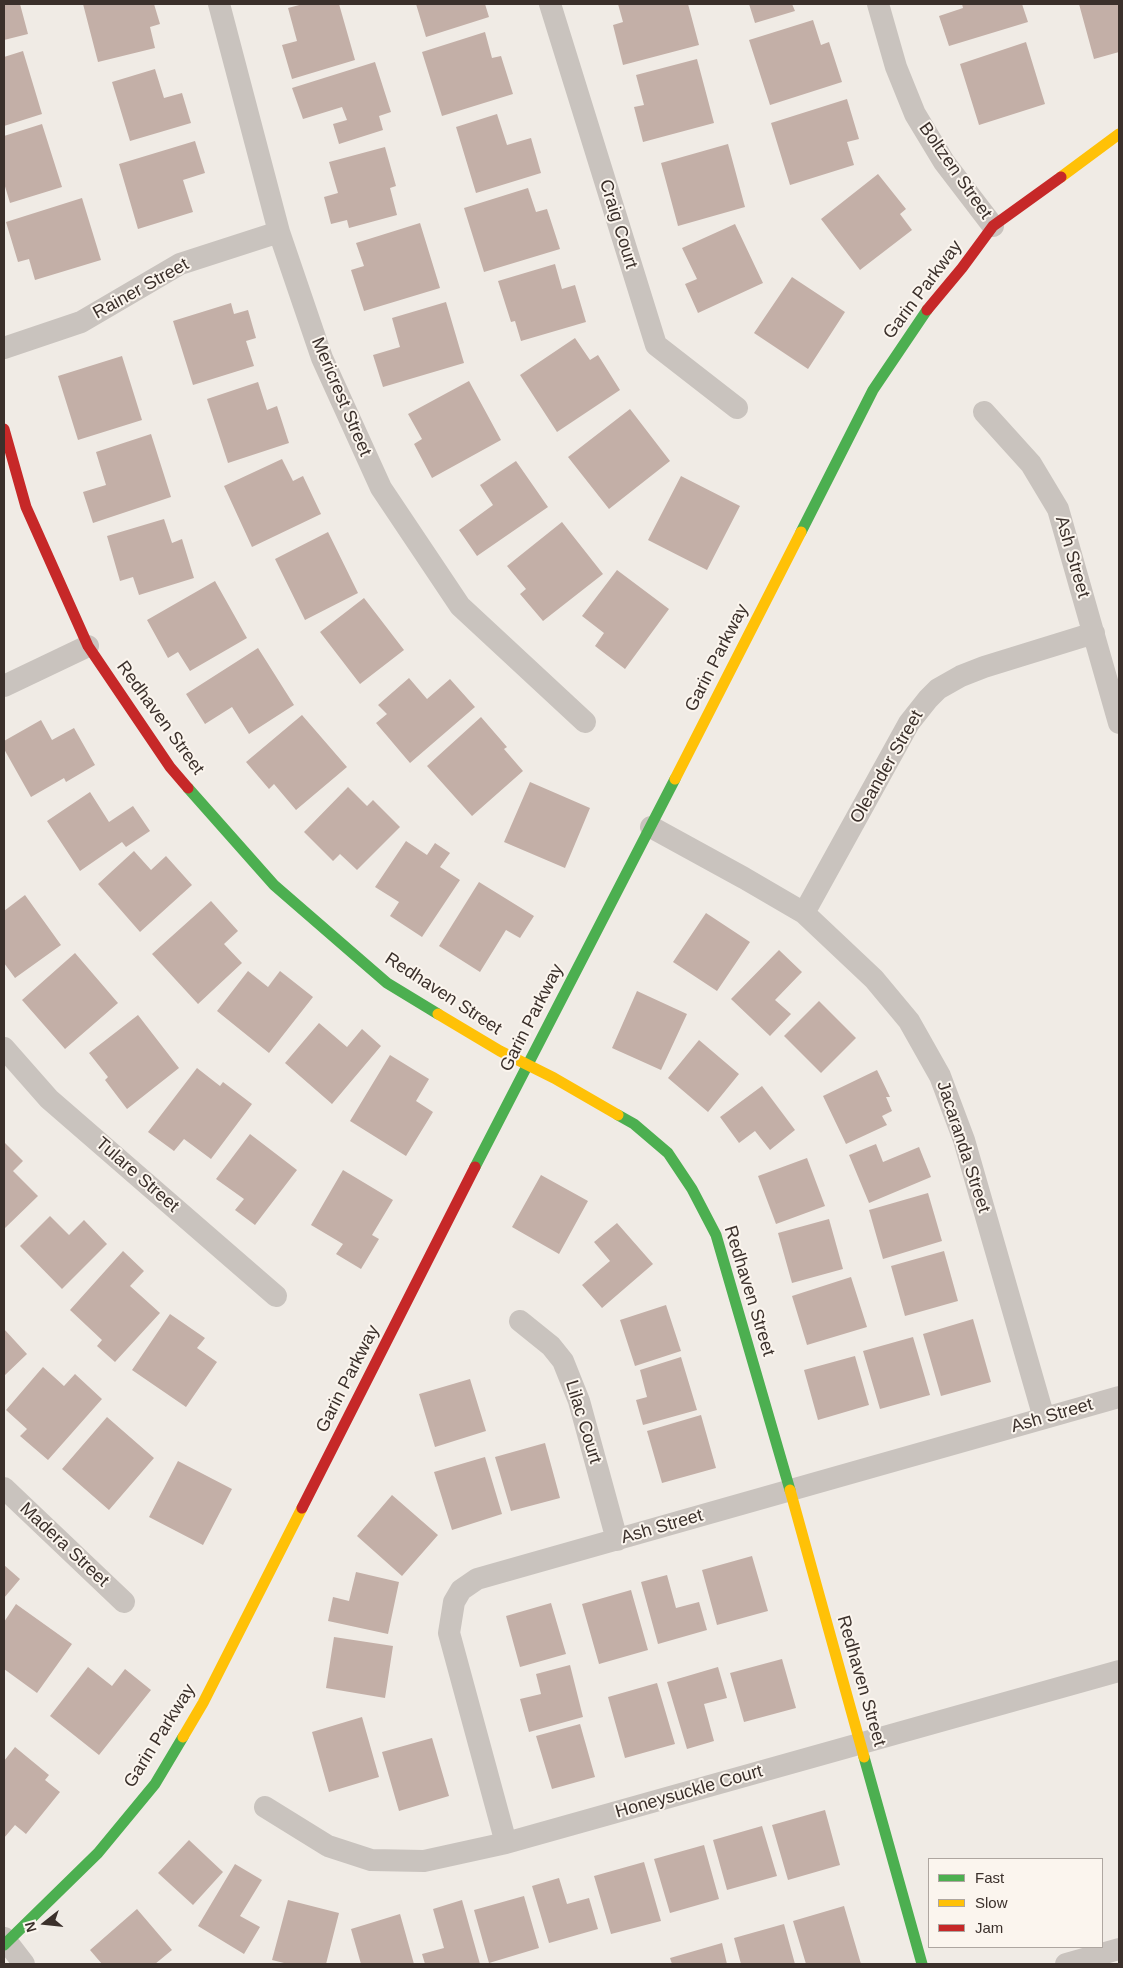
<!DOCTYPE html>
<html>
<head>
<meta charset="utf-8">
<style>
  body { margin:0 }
  #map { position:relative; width:1123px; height:1968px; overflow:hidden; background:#f0ebe5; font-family:Arial,sans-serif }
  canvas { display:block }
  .frame { position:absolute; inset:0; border:5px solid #3b302b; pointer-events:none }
  .legend { position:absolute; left:928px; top:1858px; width:175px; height:90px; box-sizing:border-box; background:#fbf5ee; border:1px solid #aea6a0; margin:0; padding:6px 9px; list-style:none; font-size:15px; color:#3b302b }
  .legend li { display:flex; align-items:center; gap:10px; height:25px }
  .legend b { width:25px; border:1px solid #aea6a0 }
  .north { position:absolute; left:20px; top:1898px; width:50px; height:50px; -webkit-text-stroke:4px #fbf5ee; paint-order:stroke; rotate:254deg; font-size:14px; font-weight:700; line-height:20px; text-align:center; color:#3b302b }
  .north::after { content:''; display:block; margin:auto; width:18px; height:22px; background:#3b302b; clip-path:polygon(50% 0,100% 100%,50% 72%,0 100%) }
</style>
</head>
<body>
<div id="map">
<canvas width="1123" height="1968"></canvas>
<div class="frame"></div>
<ul class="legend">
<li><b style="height:6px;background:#4caf50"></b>Fast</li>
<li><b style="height:6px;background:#ffc107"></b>Slow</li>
<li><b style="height:6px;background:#c62828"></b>Jam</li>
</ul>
<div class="north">N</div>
</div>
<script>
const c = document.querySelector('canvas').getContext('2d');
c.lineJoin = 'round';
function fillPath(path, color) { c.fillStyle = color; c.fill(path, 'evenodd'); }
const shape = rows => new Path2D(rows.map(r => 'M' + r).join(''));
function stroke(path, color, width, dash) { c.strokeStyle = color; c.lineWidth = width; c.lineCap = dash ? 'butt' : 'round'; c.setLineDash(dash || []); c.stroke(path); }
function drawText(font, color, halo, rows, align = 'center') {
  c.font = font + ' Arial,sans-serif'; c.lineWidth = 4; c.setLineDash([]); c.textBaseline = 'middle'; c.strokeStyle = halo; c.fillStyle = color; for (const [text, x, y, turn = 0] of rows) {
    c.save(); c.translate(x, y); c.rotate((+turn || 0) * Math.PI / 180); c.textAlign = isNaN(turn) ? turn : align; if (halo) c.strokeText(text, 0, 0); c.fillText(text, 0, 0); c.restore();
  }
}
fillPath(shape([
  [4,4,20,4,28,34,4,40],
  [83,4,154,4,160,24,150,27,155,48,98,62],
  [303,4,339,4,355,60,292,79,282,45,297,41,288,8],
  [416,4,485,4,489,17,426,37],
  [618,4,688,4,699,45,623,65,613,25,623,22],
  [749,4,792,4,795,11,755,23],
  [962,4,1022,4,1028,22,949,46,939,16,963,8],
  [1079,4,1119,4,1119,52,1094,59],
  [813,20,821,45,829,42,842,82,770,105,749,40],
  [485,32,492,58,501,56,513,94,442,116,422,52],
  [1026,42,1045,104,979,125,960,64],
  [23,51,42,114,4,126,4,57],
  [697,59,714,123,643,142,634,107,644,105,636,75],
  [375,62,391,112,379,116,383,130,339,144,333,124,347,120,342,107,303,119,292,88],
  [155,69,164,98,182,93,191,123,130,141,112,82],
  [847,99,859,139,847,142,854,165,790,185,771,123],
  [497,114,507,145,531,138,541,173,476,193,456,127],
  [42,124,62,187,10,203,4,183,4,136],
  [195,141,205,173,183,180,193,212,138,229,119,164],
  [728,144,745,207,678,226,661,163],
  [385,147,396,186,390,188,397,215,349,228,347,220,331,224,324,197,338,193,329,162],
  [878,174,906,209,900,214,912,230,860,270,821,219],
  [528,188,536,212,547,209,560,249,484,272,464,208],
  [82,198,101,260,35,280,29,259,18,262,6,222],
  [420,223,440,288,364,311,351,270,364,266,356,243],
  [735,224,763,283,698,313,685,284,697,279,682,248],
  [555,264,562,289,575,285,586,322,521,341,515,321,511,322,498,281],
  [792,277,845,312,808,369,754,333],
  [446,302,464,363,383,387,373,355,400,347,392,318],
  [231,303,234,314,248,310,256,338,246,341,254,366,193,385,173,321],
  [575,338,590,360,598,355,620,390,557,432,520,375],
  [122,356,142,420,78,440,58,376],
  [469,381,501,440,432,478,414,444,422,439,408,414],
  [258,382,267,410,277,406,289,443,228,463,207,399],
  [630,409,670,461,609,509,568,457],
  [151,434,171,497,93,523,83,492,106,485,96,452],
  [282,459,293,481,303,476,321,514,252,547,224,486],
  [516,461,548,507,477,556,459,530,493,505,480,485],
  [681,476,740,506,707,570,648,540],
  [164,519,172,543,182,539,194,578,139,595,133,577,120,581,107,536],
  [562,522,603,574,543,621,520,594,526,589,507,566],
  [328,532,358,593,305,620,275,559],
  [617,570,669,609,625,669,595,646,604,633,582,616],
  [215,581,247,638,190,671,178,652,168,658,147,620],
  [364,598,404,650,360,684,320,632],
  [258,648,294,705,249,734,232,707,205,724,186,694],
  [409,678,427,699,450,679,475,707,410,763,376,723,387,714,378,705],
  [302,715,347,767,296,810,274,784,269,789,246,762],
  [481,717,507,747,504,749,523,771,472,816,427,766],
  [41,720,52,740,74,728,95,765,66,782,64,778,31,797,4,749,4,741],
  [530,782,590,808,565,868,504,842],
  [348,787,367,806,373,800,400,827,357,870,340,854,333,861,304,832],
  [90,792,109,822,133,806,150,831,126,847,122,842,80,871,47,821],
  [406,841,427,855,435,843,450,853,440,867,460,880,422,937,390,916,399,902,375,887],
  [134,851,151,870,166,856,192,885,140,932,98,884],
  [479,882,534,916,520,938,506,930,480,972,439,946],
  [25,895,61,945,15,978,4,963,4,911],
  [211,901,238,931,224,944,242,963,198,1004,152,954],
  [706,913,750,942,717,991,673,962],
  [779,950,802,972,775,1000,791,1014,770,1036,731,999],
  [75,953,118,1003,65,1049,22,1000],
  [248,971,268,987,280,971,313,997,269,1053,217,1011],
  [637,991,687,1014,661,1070,612,1048],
  [819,1001,856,1038,821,1073,784,1036],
  [138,1015,179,1068,127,1109,105,1080,108,1077,89,1053],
  [319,1023,347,1047,362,1029,381,1046,332,1104,285,1063],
  [699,1040,739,1074,708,1112,668,1078],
  [390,1055,429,1079,416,1101,433,1112,406,1156,350,1121],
  [197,1068,220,1086,223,1082,252,1104,211,1159,184,1139,174,1151,148,1132],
  [877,1070,890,1097,886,1097,892,1111,882,1116,887,1125,846,1144,823,1096],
  [762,1086,795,1130,770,1150,755,1131,739,1143,720,1117],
  [250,1134,297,1170,255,1225,235,1210,244,1199,216,1179],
  [4,1142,23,1161,13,1171,38,1196,4,1229],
  [876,1144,883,1162,919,1147,931,1177,869,1203,849,1155],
  [807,1158,825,1206,776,1224,758,1176],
  [343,1170,393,1200,372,1235,379,1239,361,1269,336,1254,343,1244,311,1225],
  [541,1175,588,1201,559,1254,512,1227],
  [928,1193,942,1241,883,1259,869,1210],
  [50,1216,69,1235,84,1220,107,1244,62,1289,20,1246],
  [829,1219,843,1269,792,1283,778,1233],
  [617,1223,653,1264,602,1308,582,1285,610,1261,594,1242],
  [123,1251,144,1271,130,1286,160,1313,115,1362,97,1346,102,1340,70,1310],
  [944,1251,958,1301,905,1316,891,1266],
  [851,1277,867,1327,807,1345,792,1296],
  [666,1305,681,1351,635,1366,620,1320],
  [170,1314,205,1338,197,1348,217,1362,186,1407,132,1370],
  [973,1319,991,1382,941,1396,923,1334],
  [4,1329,27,1354,4,1376],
  [913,1337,930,1395,880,1409,863,1351],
  [855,1356,869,1405,818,1420,804,1370],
  [681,1357,697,1410,643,1425,636,1400,647,1397,640,1370],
  [43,1367,64,1386,75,1374,102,1399,48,1460,20,1436,27,1429,6,1410],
  [470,1379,486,1431,435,1447,419,1394],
  [701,1415,716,1468,662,1483,647,1431],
  [107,1417,154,1458,109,1510,62,1469],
  [545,1443,560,1498,511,1511,495,1457],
  [485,1457,502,1514,452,1530,434,1472],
  [178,1461,232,1489,203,1545,149,1517],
  [392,1495,438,1535,402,1576,357,1536],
  [752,1556,768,1611,717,1625,702,1570],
  [4,1565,20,1579,4,1598],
  [356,1572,399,1582,388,1634,328,1621,333,1597,349,1601],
  [667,1575,676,1608,699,1602,707,1630,658,1644,641,1582],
  [631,1590,648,1650,599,1664,582,1604],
  [551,1603,566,1654,520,1667,506,1616],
  [16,1604,72,1644,37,1693,4,1669,4,1622],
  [334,1637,393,1646,385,1698,326,1688],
  [782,1659,796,1708,744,1722,730,1673],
  [570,1665,583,1717,529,1732,520,1699,541,1694,536,1674],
  [88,1667,112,1686,125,1669,151,1690,99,1755,50,1716],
  [718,1667,727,1698,704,1704,714,1741,687,1749,667,1682],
  [657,1683,675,1744,625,1758,608,1697],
  [362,1717,379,1777,329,1792,312,1732],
  [580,1724,595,1777,552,1789,536,1736],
  [432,1738,449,1796,399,1811,382,1752],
  [15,1747,49,1775,45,1780,60,1792,26,1834,15,1825,4,1838,4,1761],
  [825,1810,840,1865,788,1880,772,1825],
  [762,1826,777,1876,727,1890,713,1840],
  [189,1840,223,1872,193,1905,158,1873],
  [704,1845,719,1899,670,1913,654,1859],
  [644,1862,661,1921,611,1934,594,1876],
  [235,1864,262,1880,240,1916,260,1927,244,1954,198,1926],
  [559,1878,567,1904,589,1898,598,1929,549,1943,532,1886],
  [524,1896,539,1948,489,1963,474,1910],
  [288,1900,339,1913,326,1964,288,1964,272,1960],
  [462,1900,480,1964,425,1964,422,1954,444,1948,433,1909],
  [844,1906,861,1964,806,1964,793,1921],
  [137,1909,172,1950,155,1964,102,1964,90,1950],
  [400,1914,414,1964,361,1964,351,1929],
  [784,1924,795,1964,741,1964,734,1938],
  [722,1943,727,1964,672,1964,670,1958]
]), '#c3afa7');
stroke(shape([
  [219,4,279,232,322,358,381,488,460,606,585,722],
  [550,4,656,345,737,408],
  [878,4,896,67,915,114,944,162,993,226],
  [4,348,81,322,180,264,279,232],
  [984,412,1031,464,1058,509,1119,723],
  [4,686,88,646],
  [651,827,744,878,804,913,874,979,909,1021,940,1076,964,1140,1044,1418],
  [804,913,909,723,928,699,938,689,961,676,984,667,1094,633],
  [4,1048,49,1099,276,1296],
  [520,1321,551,1346,563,1361,579,1401,617,1540],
  [4,1488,124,1602],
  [265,1807,328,1846,371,1860,424,1861,506,1843,1119,1671],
  [506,1843,449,1633,454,1602,461,1590,477,1579,1119,1397],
  [4,1938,24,1964],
  [1066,1964,1119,1949]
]), '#c9c3be', 22);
stroke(shape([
  [801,532,873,390,927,310],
  [188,788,274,885,387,983,438,1014],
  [618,1115,634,1124,668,1153,692,1189,716,1235,790,1490],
  [475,1167,675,779],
  [864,1757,922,1964],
  [4,1945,98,1853,155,1784,183,1737]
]), '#4caf50', 11);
stroke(shape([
  [1061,177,1119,134],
  [675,779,801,532],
  [438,1014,500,1051,554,1078,618,1115],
  [790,1490,864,1757],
  [183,1737,203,1703,302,1508]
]), '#ffc107', 11);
stroke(shape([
  [927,310,962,268,993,226,1061,177],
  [4,429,26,507,88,646,170,767,188,788],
  [302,1508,475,1167]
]), '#c62828', 11);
drawText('18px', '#3b302b', '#fbf5ee', [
  ["Boltzen Street",955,171,55],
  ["Craig Court",618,224,73],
  ["Rainer Street",141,289,-29],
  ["Garin Parkway",923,290,-53],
  ["Mericrest Street",341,397,67],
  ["Ash Street",1072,557,74],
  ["Garin Parkway",717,658,-63],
  ["Redhaven Street",160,718,54],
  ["Oleander Street",887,767,-60],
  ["Redhaven Street",443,994,33],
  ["Garin Parkway",532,1018,-63],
  ["Jacaranda Street",963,1147,72],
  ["Tulare Street",137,1175,41],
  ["Redhaven Street",749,1291,73],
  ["Garin Parkway",348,1379,-63],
  ["Ash Street",1052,1416,-16],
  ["Lilac Court",583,1422,73],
  ["Ash Street",662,1527,-16],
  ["Madera Street",64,1545,43],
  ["Redhaven Street",861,1681,74],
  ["Garin Parkway",160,1736,-58],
  ["Honeysuckle Court",689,1792,-16]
]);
</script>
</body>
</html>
